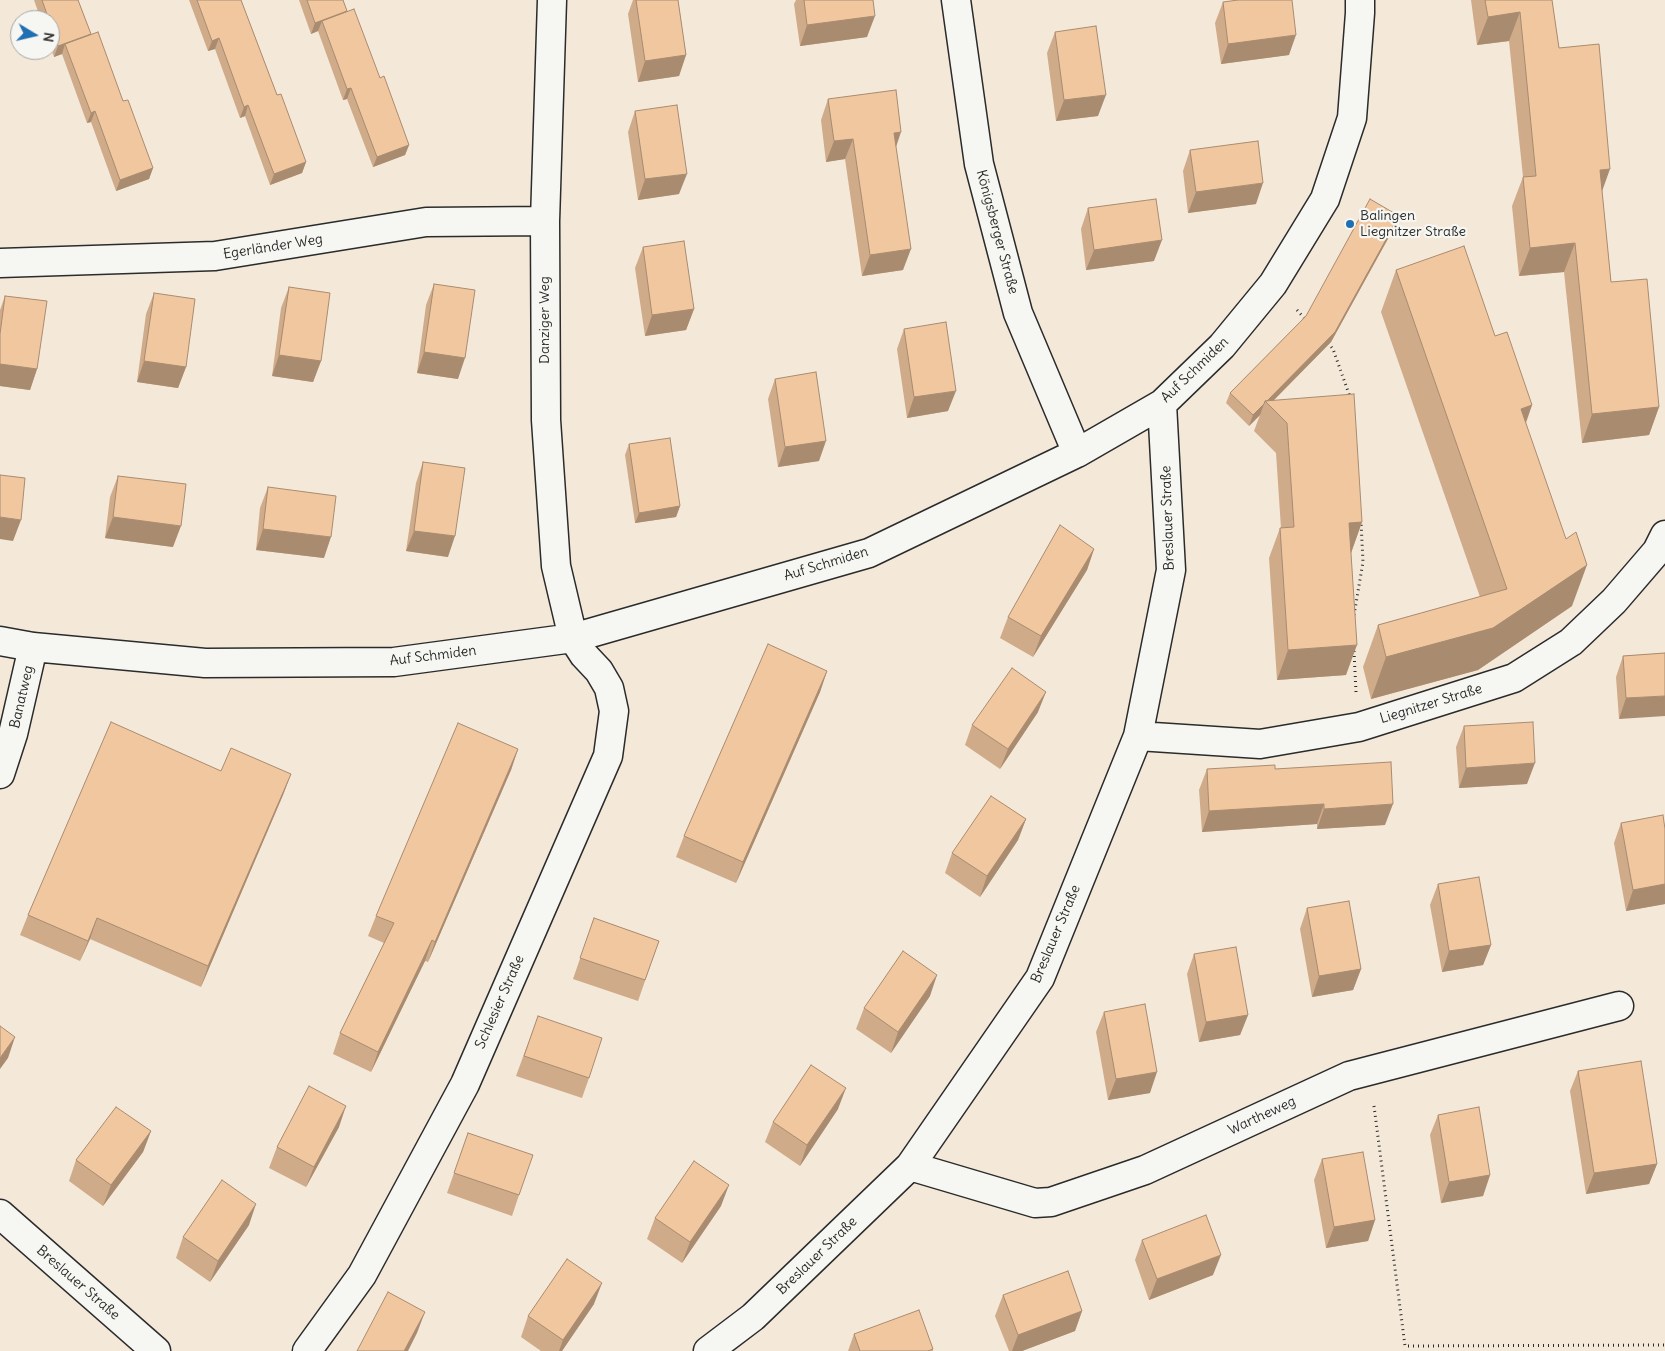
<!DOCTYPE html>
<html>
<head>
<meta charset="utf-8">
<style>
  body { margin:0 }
  #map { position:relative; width:1665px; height:1351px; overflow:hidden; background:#f4e8d9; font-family:Delius,sans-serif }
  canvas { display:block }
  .north { position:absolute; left:10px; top:10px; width:50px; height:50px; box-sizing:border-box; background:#f6f6f2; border:1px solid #a5a5a2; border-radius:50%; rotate:99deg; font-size:14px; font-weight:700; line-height:20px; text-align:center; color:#2b2b2b }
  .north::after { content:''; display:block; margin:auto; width:18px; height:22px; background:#1f6fb2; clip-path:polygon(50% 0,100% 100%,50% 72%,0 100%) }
</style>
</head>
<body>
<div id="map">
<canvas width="1665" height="1351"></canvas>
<div class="north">N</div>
</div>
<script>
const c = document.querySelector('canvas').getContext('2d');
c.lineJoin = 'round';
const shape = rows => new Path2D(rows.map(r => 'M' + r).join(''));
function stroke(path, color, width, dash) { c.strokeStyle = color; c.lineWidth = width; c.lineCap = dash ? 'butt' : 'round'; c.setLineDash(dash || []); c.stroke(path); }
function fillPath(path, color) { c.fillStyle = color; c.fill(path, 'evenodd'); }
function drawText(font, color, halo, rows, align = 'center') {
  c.font = font + ' Delius,sans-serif'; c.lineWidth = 4.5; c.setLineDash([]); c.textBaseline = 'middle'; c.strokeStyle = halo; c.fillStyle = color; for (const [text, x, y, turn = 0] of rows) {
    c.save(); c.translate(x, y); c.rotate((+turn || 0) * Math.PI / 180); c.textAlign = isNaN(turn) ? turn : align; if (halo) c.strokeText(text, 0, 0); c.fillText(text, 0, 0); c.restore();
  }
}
const street = shape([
  [956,0,979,164,1018,313,1077,453],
  [0,263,215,256,426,222,545,221],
  [0,641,33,647,205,663,394,662,573,638,869,553,1077,453,1162,404,1222,346,1273,284,1325,199,1352,118,1360,13,1360,0],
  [1138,736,1260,744,1359,727,1514,678,1571,642,1614,601,1657,551,1665,535],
  [0,774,13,734,33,647],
  [910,1166,1035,1203,1051,1202,1145,1170,1349,1076,1619,1006],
  [0,1214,156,1351],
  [307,1351,362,1275,465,1084,608,756,614,711,609,688,599,671,584,655,573,638,556,566,546,420,545,221,552,0],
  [708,1351,753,1317,910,1166,1040,978,1138,736,1171,570,1162,404]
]);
stroke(street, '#2b2b2b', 31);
stroke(shape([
  [1297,310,1306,320],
  [1328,343,1333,349,1350,397],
  [1354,615,1363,562,1361,522],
  [1354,651,1356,692],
  [1374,1106,1405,1346,1665,1345]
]), '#2b2b2b', 3, [1, 4]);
stroke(street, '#f6f6f2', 28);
fillPath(shape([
  [34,0,78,0,91,35,123,101,153,168,149,179,116,191,91,122,87,123,62,54,54,57,50,45,50,20,41,20],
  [189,0,241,0,277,95,306,162,302,173,270,185,245,116,240,118,215,49,208,51],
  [299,0,343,0,347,11,380,78,409,145,405,155,373,167,347,99,343,100,318,31,311,34],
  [633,0,678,0,686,55,679,76,638,82,628,14],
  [796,0,873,0,867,37,800,46,794,4],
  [1471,0,1552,0,1559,48,1602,193,1611,282,1659,407,1649,435,1582,443,1564,272,1519,276,1512,206,1523,177,1509,41,1477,45],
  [1223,2,1289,55,1221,64,1215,23],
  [1055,32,1098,116,1056,121,1047,53],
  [828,99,896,147,903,270,862,276,845,159,826,162,821,120],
  [635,111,679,194,638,200,628,132],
  [1190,150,1256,204,1188,213,1183,171],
  [1088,208,1154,261,1086,270,1081,229],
  [1399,216,1395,226,1331,342,1274,400,1362,522,1351,553,1346,675,1277,680,1269,558,1280,528,1281,528,1276,453,1254,431,1260,415,1249,426,1226,403,1230,393,1306,316],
  [643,247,694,309,686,330,645,336,635,268],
  [1396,270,1495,336,1532,405,1526,423,1572,606,1478,670,1371,699,1363,667,1378,625,1480,597,1381,312],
  [434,284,458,379,417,373,426,305],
  [289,287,321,361,313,382,272,376,281,308],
  [154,293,186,367,178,388,137,382,146,314],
  [5,296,37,369,30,390,0,386,0,310],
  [904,329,948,411,907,418,897,349],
  [775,379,819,461,778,467,768,399],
  [629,444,680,506,676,517,635,523,625,455],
  [423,462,448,557,406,551,416,483],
  [118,476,173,547,105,538,110,497],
  [268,487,324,558,256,550,260,508],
  [1094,549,1087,570,1033,657,1000,638,1008,617],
  [1665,653,1619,719,1616,677,1623,656],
  [827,671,820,692,736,883,676,857,684,836],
  [1038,712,1000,769,965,745,972,725],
  [1464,726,1527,784,1459,788,1456,747],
  [518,749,511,770,428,962,425,961,371,1072,333,1054,340,1033,384,943,368,936,376,916],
  [1207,769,1275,769,1385,825,1317,829,1317,824,1202,832,1199,790],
  [221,771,291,774,283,795,201,987,90,939,80,961,20,935,28,915],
  [1026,819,1018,840,980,897,945,873,952,853],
  [1621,823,1665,829,1665,904,1626,911,1614,843],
  [1438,884,1491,945,1483,965,1442,972,1430,905],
  [1307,908,1361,969,1353,990,1312,997,1300,929],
  [594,918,659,941,638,1001,573,979],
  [1194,954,1248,1015,1240,1035,1199,1042,1187,974],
  [930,996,891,1053,856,1029,864,1008],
  [1104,1012,1150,1093,1108,1100,1096,1032],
  [538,1016,589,1078,582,1098,516,1076],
  [1578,1071,1657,1164,1649,1184,1586,1194,1570,1091],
  [838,1109,800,1166,765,1142,773,1122],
  [1438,1115,1490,1175,1483,1196,1441,1203,1430,1135],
  [339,1127,306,1187,269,1168,277,1147],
  [151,1131,143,1152,103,1206,69,1181,76,1160],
  [468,1133,519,1195,512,1216,447,1193],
  [1322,1159,1375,1220,1368,1241,1326,1248,1314,1180],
  [721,1206,682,1263,647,1239,655,1218],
  [249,1225,210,1282,176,1258,183,1237],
  [1142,1240,1213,1275,1149,1300,1135,1260],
  [1003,1295,1082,1311,1075,1331,1022,1351,1009,1351,995,1316],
  [594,1304,562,1351,541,1351,521,1337,528,1316],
  [854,1334,933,1349,933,1351,848,1351]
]), '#cfab8a');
fillPath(shape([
  [347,11,322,21,318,31,311,34,315,23],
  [1520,12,1509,41,1477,45,1488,17],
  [875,16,867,37,800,46,807,25],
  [91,34,65,44,62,54,54,57,58,46],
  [1296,35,1289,55,1221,64,1228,44],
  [219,38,215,49,208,51,212,41],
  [686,55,679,76,638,82,645,61],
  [351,88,347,99,343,100,347,89],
  [1106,95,1098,116,1056,121,1064,100],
  [248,105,245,116,240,118,244,107],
  [95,111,91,122,87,123,91,113],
  [901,132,894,153,894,133],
  [853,139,845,159,826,162,834,141],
  [409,145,405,155,373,167,377,157],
  [306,162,302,173,270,185,274,174],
  [153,168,149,179,116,191,120,180],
  [1610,169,1600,197,1600,170],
  [687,174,679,194,638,200,645,179],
  [1263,183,1256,204,1188,213,1196,192],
  [1399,216,1395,226,1331,342,1269,405,1266,402],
  [1162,240,1154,261,1086,270,1094,250],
  [1575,243,1564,272,1519,276,1530,248],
  [911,249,903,270,862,276,870,255],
  [694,309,686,330,645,336,652,315],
  [424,352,465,358,458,379,417,373],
  [279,355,321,361,313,382,272,376],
  [144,361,186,367,178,388,137,382],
  [0,364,37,369,30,390,0,386],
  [956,391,948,411,907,418,914,397],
  [1264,404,1260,415,1249,426,1253,415],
  [1532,405,1517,447,1521,409],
  [1659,407,1649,435,1582,443,1592,414],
  [826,441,819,461,778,467,785,447],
  [680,506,676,517,635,523,639,513],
  [0,517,21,520,13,541,0,539],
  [113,517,181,526,173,547,105,538],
  [1362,522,1351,553,1338,554,1349,523],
  [263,529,331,537,324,558,256,550],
  [414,531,455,536,448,557,406,551],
  [1094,549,1087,570,1033,657,1041,636],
  [1587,565,1572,606,1478,670,1371,699,1386,657],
  [1357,645,1346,675,1277,680,1288,650],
  [827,671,820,692,736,883,743,862],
  [1046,692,1038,712,1000,769,1008,749],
  [1665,696,1665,716,1619,719,1626,698],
  [518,749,511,770,428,962,435,942],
  [1535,763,1527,784,1459,788,1466,768],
  [291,774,283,795,201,987,208,966],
  [1324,804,1317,824,1202,832,1209,811],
  [1393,804,1385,825,1317,829,1324,809],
  [1026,819,1018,840,980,897,987,876],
  [1665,884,1665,904,1626,911,1633,890],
  [97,918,90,939,80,961,88,941],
  [432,940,425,961,371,1072,378,1052],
  [1491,945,1483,965,1442,972,1449,951],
  [1361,969,1353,990,1312,997,1319,976],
  [937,975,930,996,891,1053,898,1032],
  [1248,1015,1240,1035,1199,1042,1206,1022],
  [15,1037,8,1058,0,1069,0,1058],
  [1157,1072,1150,1093,1108,1100,1116,1079],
  [846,1088,838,1109,800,1166,807,1145],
  [346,1106,339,1127,306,1187,314,1167],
  [151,1131,143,1152,103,1206,111,1185],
  [1657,1164,1649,1184,1586,1194,1594,1173],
  [1490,1175,1483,1196,1441,1203,1449,1182],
  [729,1185,721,1206,682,1263,690,1242],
  [256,1204,249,1225,210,1282,218,1261],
  [1375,1220,1368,1241,1326,1248,1334,1227],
  [1221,1255,1213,1275,1149,1300,1157,1279],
  [602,1283,594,1304,562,1351,559,1351,563,1340],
  [1082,1311,1075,1331,1022,1351,1012,1351,1018,1335],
  [425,1312,417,1333,408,1351,404,1351]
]), '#a98b70');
const building = shape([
  [42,0,78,0,91,34,58,46,50,23,50,20,49,20,42,0],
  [197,0,241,0,277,95,281,94,306,162,274,174,248,105,244,107,219,38,212,41,197,0],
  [307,0,343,0,347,11,315,23,307,0],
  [636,0,678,0,686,55,645,61,636,0],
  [804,0,873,0,875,16,807,25,804,0],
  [1238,0,1292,0,1296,35,1228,44,1223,2,1238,0],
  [1485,0,1552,0,1559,48,1599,44,1610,169,1600,170,1611,282,1647,279,1659,407,1592,414,1575,243,1530,248,1523,177,1536,176,1520,12,1488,17,1485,0],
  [354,9,380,78,384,76,409,145,377,157,351,88,347,89,322,21,354,9],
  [1096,26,1106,95,1064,100,1055,32,1096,26],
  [98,32,123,101,128,100,153,168,120,180,95,111,91,113,65,44,98,32],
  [896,90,901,132,894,133,911,249,870,255,853,139,834,141,828,99,896,90],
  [677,105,687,174,645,179,635,111,677,105],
  [1258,141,1263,183,1196,192,1190,150,1258,141],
  [1156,199,1162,240,1094,250,1088,208,1156,199],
  [1370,199,1399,216,1335,332,1267,401,1265,401,1264,404,1253,415,1230,393,1306,316,1370,199],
  [684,241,694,309,652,315,643,247,684,241],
  [1464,246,1495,336,1507,332,1532,405,1521,409,1566,539,1576,532,1587,565,1493,628,1386,657,1378,625,1507,589,1396,270,1464,246],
  [434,284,475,290,465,358,424,352,434,284],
  [289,287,330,293,321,361,279,355,289,287],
  [154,293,195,299,186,367,144,361,154,293],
  [5,296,47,301,37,369,0,364,0,334,5,296],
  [946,322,956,391,914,397,904,329,946,322],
  [816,372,826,441,785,447,775,379,816,372],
  [1354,394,1362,522,1349,523,1357,645,1288,650,1280,528,1294,527,1287,423,1265,401,1354,394],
  [670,438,680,506,639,513,629,444,670,438],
  [423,462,465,468,455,536,414,531,423,462],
  [0,475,25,478,21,520,0,517,0,475],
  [118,476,186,484,181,526,113,517,118,476],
  [268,487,336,496,331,537,263,529,268,487],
  [1060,525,1094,549,1041,636,1008,617,1060,525],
  [768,644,827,671,743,862,684,836,768,644],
  [1665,653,1665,696,1626,698,1623,656,1665,653],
  [1012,668,1046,692,1008,749,972,725,1012,668],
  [111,722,221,771,231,748,291,774,208,966,97,918,88,941,28,915,111,722],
  [1533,722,1535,763,1466,768,1464,726,1533,722],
  [458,723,518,749,435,942,432,940,378,1052,340,1033,394,923,376,916,458,723],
  [1391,762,1393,804,1324,809,1324,804,1209,811,1207,769,1275,765,1275,769,1391,762],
  [991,796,1026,819,987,876,952,853,991,796],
  [1663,815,1665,829,1665,884,1633,890,1621,823,1663,815],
  [1479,877,1491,945,1449,951,1438,884,1479,877],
  [1349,901,1361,969,1319,976,1307,908,1349,901],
  [594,918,659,941,645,980,580,958,594,918],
  [1236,947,1248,1015,1206,1022,1194,954,1236,947],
  [903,951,937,975,898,1032,864,1008,903,951],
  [1145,1004,1157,1072,1116,1079,1104,1012,1145,1004],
  [538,1016,602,1038,589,1078,524,1056,538,1016],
  [0,1026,15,1037,0,1058,0,1026],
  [1641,1061,1657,1164,1594,1173,1578,1071,1641,1061],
  [811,1065,846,1088,807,1145,773,1122,811,1065],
  [309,1086,346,1106,314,1167,277,1147,309,1086],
  [116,1107,151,1131,111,1185,76,1160,116,1107],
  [1479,1107,1490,1175,1449,1182,1438,1115,1479,1107],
  [468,1133,533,1155,519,1195,454,1173,468,1133],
  [1363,1152,1375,1220,1334,1227,1322,1159,1363,1152],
  [694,1161,729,1185,690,1242,655,1218,694,1161],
  [222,1180,256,1204,218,1261,183,1237,222,1180],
  [1206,1215,1221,1255,1157,1279,1142,1240,1206,1215],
  [567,1259,602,1283,563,1340,528,1316,567,1259],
  [1068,1271,1082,1311,1018,1335,1003,1295,1068,1271],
  [388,1292,425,1312,404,1351,357,1351,388,1292],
  [919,1310,933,1349,928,1351,860,1351,854,1334,919,1310]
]);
fillPath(building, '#f1c7a0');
stroke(building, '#a98b70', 1);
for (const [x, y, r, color] of [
  [1350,224,5,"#1f6fb2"]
]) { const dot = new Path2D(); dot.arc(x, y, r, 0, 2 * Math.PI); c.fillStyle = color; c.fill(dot); stroke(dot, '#f6f6f2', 2); }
drawText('14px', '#2b2b2b', '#f6f6f2', [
  ["Balingen",1360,216],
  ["Liegnitzer Straße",1360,232]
], 'left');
drawText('14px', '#2b2b2b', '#f6f6f2', [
  ["Königsberger Straße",997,232,75],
  ["Egerländer Weg",273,247,-9],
  ["Danziger Weg",545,320,-90],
  ["Auf Schmiden",1195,370,-44],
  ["Breslauer Straße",1168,518,-92],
  ["Auf Schmiden",826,564,-17],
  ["Auf Schmiden",433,656,-7],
  ["Banatweg",22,697,-77],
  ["Liegnitzer Straße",1431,704,-17],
  ["Breslauer Straße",1056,934,-67],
  ["Schlesier Straße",500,1002,-66],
  ["Wartheweg",1262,1116,-25],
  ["Breslauer Straße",817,1256,-44],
  ["Breslauer Straße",78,1283,41]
]);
</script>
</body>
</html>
